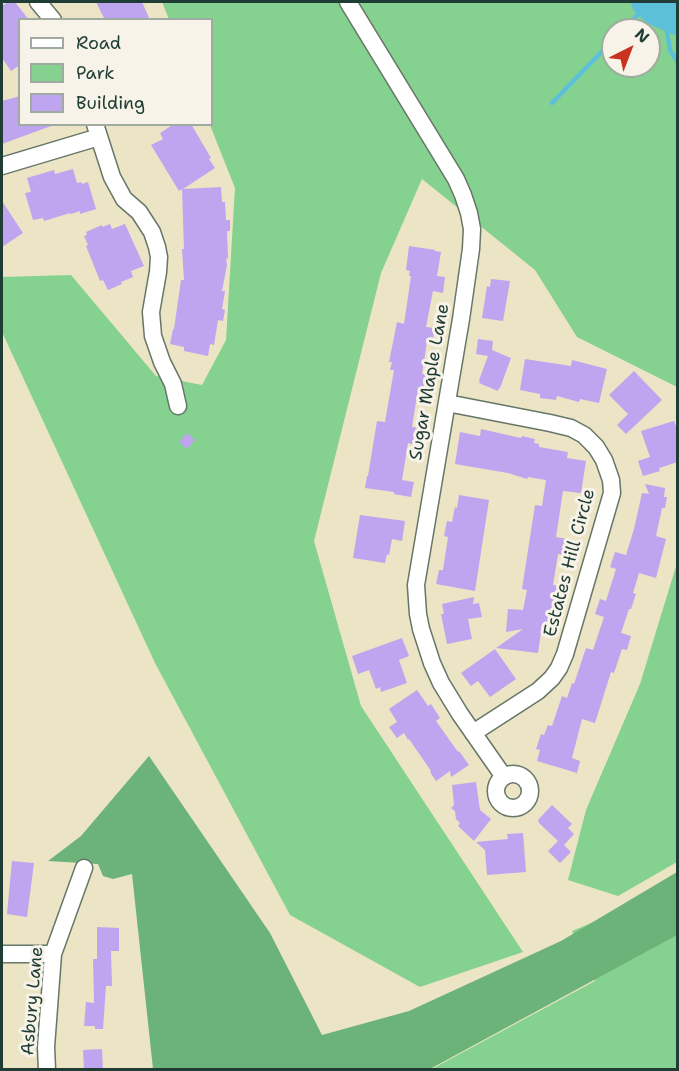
<!DOCTYPE html>
<html>
<head>
<meta charset="utf-8">
<style>
  body { margin:0 }
  #map { position:relative; width:679px; height:1071px; overflow:hidden; background:#ebe4c5; font-family:"Shantell Sans",sans-serif }
  canvas { display:block }
  .frame { position:absolute; inset:0; border:3px solid #1f3d34; pointer-events:none }
  .legend { position:absolute; left:18px; top:18px; width:195px; height:108px; box-sizing:border-box; background:#f7f3e8; border:2px solid #a1aaa0; margin:0; padding:8px 10px; list-style:none; font-size:18px; color:#1f3d34 }
  .legend li { display:flex; align-items:center; gap:12px; height:30px }
  .legend b { width:30px; border:2px solid #a1aaa0 }
  .north { position:absolute; left:601px; top:18px; width:60px; height:60px; box-sizing:border-box; background:#f7f3e8; border:2px solid #a1aaa0; border-radius:50%; rotate:42deg; font-size:16px; font-weight:700; line-height:24px; text-align:center; color:#1f3d34 }
  .north::after { content:''; display:block; margin:auto; width:21px; height:27px; background:#c8321e; clip-path:polygon(50% 0,100% 100%,50% 72%,0 100%) }
</style>
</head>
<body>
<div id="map">
<canvas width="679" height="1071"></canvas>
<div class="frame"></div>
<ul class="legend">
<li><b style="height:8px;background:#fff"></b>Road</li>
<li><b style="height:16px;background:#85d18f"></b>Park</li>
<li><b style="height:16px;background:#bfa4ef"></b>Building</li>
</ul>
<div class="north">N</div>
</div>
<script>
const c = document.querySelector('canvas').getContext('2d');
c.lineJoin = 'round';
function fillPath(path, color) { c.fillStyle = color; c.fill(path, 'evenodd'); }
const shape = rows => new Path2D(rows.map(r => 'M' + r).join(''));
function stroke(path, color, width, dash) { c.strokeStyle = color; c.lineWidth = width; c.lineCap = dash ? 'butt' : 'round'; c.setLineDash(dash || []); c.stroke(path); }
function drawText(font, color, halo, rows, align = 'center') {
  c.font = font + ' "Shantell Sans",sans-serif'; c.lineWidth = 6; c.setLineDash([]); c.textBaseline = 'middle'; c.strokeStyle = halo; c.fillStyle = color; for (const [text, x, y, turn = 0] of rows) {
    c.save(); c.translate(x, y); c.rotate((+turn || 0) * Math.PI / 180); c.textAlign = isNaN(turn) ? turn : align; if (halo) c.strokeText(text, 0, 0); c.fillText(text, 0, 0); c.restore();
  }
}
fillPath(shape([
  [162,2,677,2,677,387,577,337,535,270,422,179,381,273,314,541,361,706,523,952,420,987,290,915,155,663,2,332,2,277,71,275,156,376,202,385,226,340,235,188,210,125,212,124,212,20,169,19],
  [613,30,649,30,649,66,613,66],
  [677,563,677,862,618,896,568,880,586,810,640,684],
  [677,888,677,1069,430,1070,595,981,572,931]
]), '#85d18f');
fillPath(shape([
  [149,756,270,933,322,1035,409,1011,561,941,677,872,677,935,430,1069,153,1069,132,874,113,879,103,876,98,864,48,861,81,836]
]), '#6cb37a');
fillPath(shape([
  [633,2,677,2,677,34,674,35,647,23,634,11,631,4]
]), '#5dc0db');
stroke(shape([
  [666,26,670,50,678,63],
  [623,30,650,2],
  [552,103,613,40]
]), '#5dc0db', 4.5);
fillPath(shape([
  [8,2,15,2,29,20,20,20,20,65,11,71,2,58,2,6],
  [96,2,142,2,150,20,105,20],
  [20,96,20,124,51,124,51,126,2,144,2,101],
  [174,124,191,124,211,158,209,159,215,168,183,189,221,187,222,202,225,202,226,220,230,220,230,231,227,231,228,259,226,258,227,265,222,291,225,291,222,309,225,310,223,321,218,320,214,345,210,344,208,356,184,351,184,347,170,344,173,329,174,329,181,280,184,280,182,249,184,249,182,189,179,191,151,145,163,139,160,133],
  [73,169,77,183,81,182,82,184,88,182,96,209,80,214,80,211,71,214,70,213,44,221,43,218,33,220,25,193,31,192,27,178,54,170,55,174],
  [2,201,23,233,2,247],
  [110,224,112,229,125,224,144,266,131,271,133,277,121,282,122,284,108,290,103,280,100,281,86,246,88,245,84,236,87,235,86,232,102,225,102,227],
  [409,246,435,250,435,251,441,252,437,276,445,277,443,293,433,291,426,327,435,328,432,343,427,342,422,374,427,374,424,390,418,389,412,427,418,428,415,445,408,443,402,480,414,482,411,497,394,494,394,492,365,488,367,476,368,476,377,421,385,422,394,370,390,370,392,362,389,362,397,322,404,324,411,276,409,276,410,271,406,270],
  [491,279,510,281,503,321,482,318,487,286,490,287],
  [478,339,493,341,492,350,511,358,500,388,499,388,498,391,479,383,480,381,479,380,488,356,476,354],
  [525,359,571,366,572,360,607,369,599,403,580,399,579,402,557,396,556,400,540,398,540,394,520,390],
  [634,371,662,400,626,434,617,425,628,414,609,395],
  [674,421,678,432,678,462,659,468,660,471,643,476,638,461,650,457,641,431],
  [481,429,521,438,522,436,535,439,534,443,539,444,539,447,568,452,567,458,586,461,581,493,563,491,556,537,573,540,570,556,558,554,553,585,560,586,554,627,542,626,538,653,496,648,523,629,506,632,508,609,523,610,527,590,522,589,535,505,542,506,546,480,528,477,527,479,508,473,455,464,460,432,480,436],
  [187,433,195,440,187,449,179,442],
  [645,484,665,488,664,497,667,497,665,508,662,508,656,536,666,539,656,578,639,573,633,593,636,594,631,609,629,609,621,633,631,636,627,650,622,649,614,673,611,672,595,723,582,719,572,758,580,761,577,773,537,761,540,750,536,749,541,734,544,735,548,725,552,726,562,696,567,698,572,683,574,684,586,648,593,650,604,617,595,614,600,599,606,601,616,569,610,567,615,552,626,555,634,529,642,493,649,494],
  [459,495,489,500,475,591,436,584,439,570,443,570,448,537,444,536,447,521,452,522,455,507,457,508],
  [360,515,405,521,402,541,392,539,389,555,387,554,385,563,353,558],
  [474,597,473,604,479,603,482,617,468,619,472,639,447,644,441,614,444,614,442,604],
  [402,638,409,656,399,660,407,683,381,692,380,687,376,689,369,670,358,674,352,656],
  [495,649,516,679,490,697,478,681,471,686,461,673],
  [417,690,428,706,431,704,440,718,436,721,458,752,459,751,469,765,451,777,450,771,436,781,430,772,431,771,409,739,408,740,404,733,397,738,389,727,397,722,389,709],
  [476,782,480,810,491,819,474,841,458,826,460,823,456,819,455,811,451,808,454,805,452,785],
  [552,805,572,824,568,828,574,834,564,845,571,852,560,863,548,851,558,841,538,822,539,821,538,820],
  [523,833,526,872,487,875,485,850,476,842,508,839,507,834],
  [12,861,34,863,27,917,7,914],
  [97,927,119,928,119,951,111,951,112,986,106,986,103,1029,95,1029,95,1026,84,1026,86,1002,94,1003,93,959,97,959],
  [102,1049,103,1070,84,1070,83,1050]
]), '#bfa4ef');
const street = shape([
  [38,2,53,20],
  [348,2,456,179,463,195,469,213,472,229,471,249,461,319,416,585,418,614,421,629,432,663,441,683,460,714,504,777],
  [95,124,112,177,124,199,139,212,152,232,157,247,159,257,158,272,151,312,153,336,162,362,173,384,178,406],
  [2,166,99,137],
  [447,403,550,423,571,428,584,435,596,447,604,460,611,480,612,493,565,654,559,668,552,678,538,691,473,733],
  '496 791a17 17 0 1 1 34 0a17 17 0 1 1-34 0Z',
  [2,954,53,954],
  [47,1070,46,1047,53,954,84,868]
]);
stroke(street, '#667767', 19);
stroke(street, '#fff', 16);
drawText('18px', '#1f3d34', '#f7f3e8', [
  ["Sugar Maple Lane",430,382,-80],
  ["Estates Hill Circle",570,563,-75],
  ["Asbury Lane",33,1001,-85]
]);
</script>
</body>
</html>
